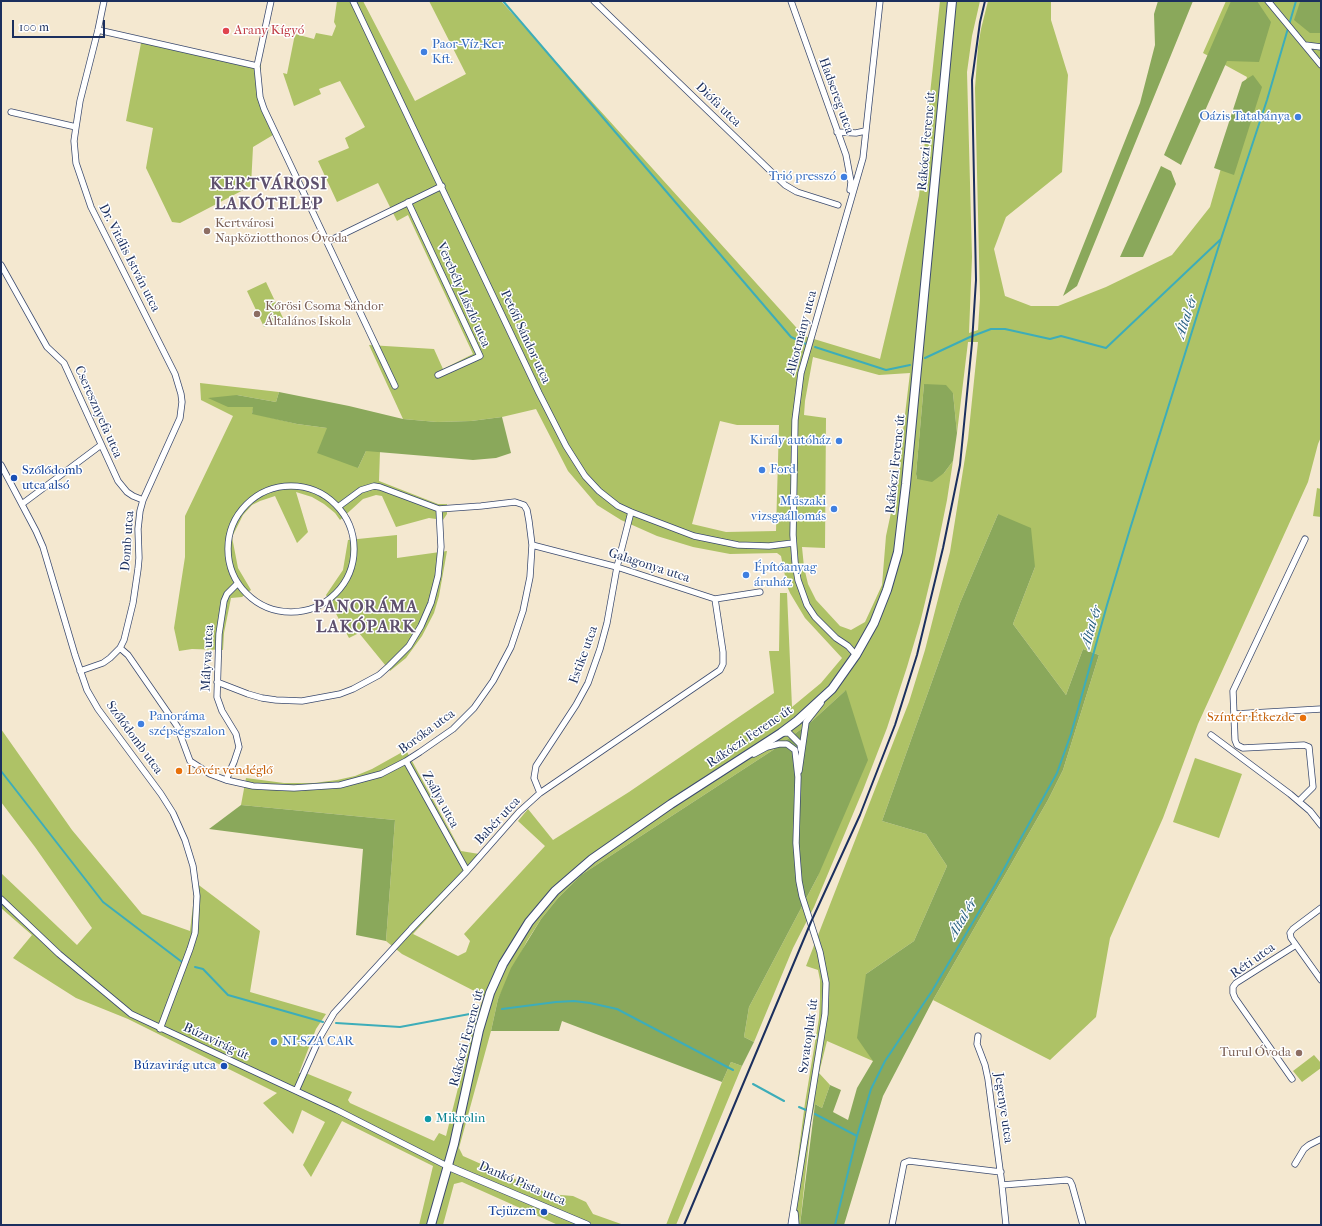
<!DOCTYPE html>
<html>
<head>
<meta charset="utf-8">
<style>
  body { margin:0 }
  #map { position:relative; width:1322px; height:1226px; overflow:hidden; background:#f4e8d0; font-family:"IM FELL French Canon",serif }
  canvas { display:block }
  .frame { position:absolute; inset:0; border:2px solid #1b2f5e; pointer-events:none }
  .scale { position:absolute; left:12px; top:20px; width:93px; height:18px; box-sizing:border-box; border:2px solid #1b2f5e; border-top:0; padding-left:5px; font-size:12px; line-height:14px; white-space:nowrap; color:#1b2f5e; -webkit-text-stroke:3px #fff; paint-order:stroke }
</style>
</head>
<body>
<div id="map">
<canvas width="1322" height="1226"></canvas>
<div class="frame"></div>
<div class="scale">100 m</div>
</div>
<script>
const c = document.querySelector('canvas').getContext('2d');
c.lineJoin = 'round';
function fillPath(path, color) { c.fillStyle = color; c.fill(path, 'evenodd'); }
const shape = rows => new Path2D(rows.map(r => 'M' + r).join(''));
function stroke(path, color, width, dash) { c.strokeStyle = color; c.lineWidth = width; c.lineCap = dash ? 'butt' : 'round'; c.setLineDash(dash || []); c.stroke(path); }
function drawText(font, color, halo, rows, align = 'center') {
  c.font = font + ' "IM FELL French Canon",serif'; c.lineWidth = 3; c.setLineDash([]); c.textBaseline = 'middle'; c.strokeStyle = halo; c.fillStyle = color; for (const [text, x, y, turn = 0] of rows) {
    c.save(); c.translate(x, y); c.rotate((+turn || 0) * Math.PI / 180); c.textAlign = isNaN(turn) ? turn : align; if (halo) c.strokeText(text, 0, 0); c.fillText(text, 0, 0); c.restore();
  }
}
fillPath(shape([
  [337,1,363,1,415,101,466,74,429,1,501,1,804,336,880,359,919,196,940,1,980,1,972,36,967,72,972,257,969,333,978,330,980,298,975,88,978,47,981,29,988,1,1051,1,1051,20,1068,75,1062,172,1006,217,994,249,1005,296,1031,306,1058,306,1106,287,1172,255,1210,207,1247,77,1203,53,1226,1,1321,1,1321,437,1318,444,1308,482,1198,724,1163,818,1110,938,1096,1017,1050,1060,933,1000,1048,800,1063,770,1099,655,1083,649,1066,695,1013,624,1035,567,998,514,960,603,882,821,926,834,947,866,914,941,866,974,873,1061,827,1041,819,1073,830,1085,822,1108,815,1104,811,1123,800,1225,789,1225,805,1103,819,1018,820,1001,820,980,818,970,806,966,909,702,925,650,950,552,968,439,978,342,968,342,957,433,953,393,924,384,916,474,917,479,944,473,953,461,947,500,933,569,920,623,907,667,887,728,863,790,814,907,793,948,754,1042,744,1037,749,1007,818,876,845,691,812,721,773,750,581,875,558,898,541,919,527,941,498,999,491,1031,459,1148,463,1156,549,1194,573,1196,586,1202,593,1214,624,1225,558,1225,462,1182,454,1184,443,1225,419,1225,433,1166,342,1121,311,1177,303,1165,325,1122,302,1110,293,1134,263,1103,277,1093,128,1019,76,998,13,958,32,935,1,908,1,873,77,945,92,928,35,847,1,802,1,729,72,830,142,914,190,931,194,897,192,880,260,931,250,992,326,1014,316,1029,299,1073,308,1074,352,1092,348,1100,350,1103,434,1141,439,1133,446,1136,475,1020,484,996,402,954,386,941,395,820,241,805,246,778,284,783,314,783,337,780,355,776,372,769,406,750,461,851,485,855,413,934,458,956,466,952,470,941,464,934,545,846,518,821,528,809,553,840,629,792,774,693,769,651,779,651,780,593,787,593,792,707,821,683,842,658,805,618,790,593,787,586,781,556,777,553,730,554,693,547,657,536,621,520,597,505,568,471,536,409,502,417,471,421,437,422,403,419,369,345,434,349,443,369,473,354,408,215,397,221,378,183,337,202,318,161,349,148,345,138,365,127,340,81,319,89,321,94,294,106,283,73,287,74,295,34,314,39,316,33,332,36,336,26,334,22],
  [813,357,879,375,910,373,896,489,886,536,882,585,865,622,851,630,840,626,816,600,808,584,804,567,802,547,825,548,826,418,804,415,805,401],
  [720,421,737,425,779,425,776,531,726,532,692,524],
  [142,38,261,64,260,87,264,104,278,132,253,147,251,186,180,223,172,222,146,168,153,128,126,121],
  [266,282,283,318,264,327,247,291],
  [200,383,279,392,276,402,237,395,228,407,254,407,252,413,297,424,327,428,358,468,366,451,380,451,379,481,438,504,447,504,447,514,443,520,429,518,396,527,382,496,376,495,363,499,340,520,335,513,324,504,312,497,296,492,308,532,297,543,275,496,260,501,252,505,243,515,232,537,238,568,251,590,242,597,231,598,224,633,223,650,192,649,179,651,174,628,185,557,185,516,233,416,201,400],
  [1317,488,1321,489,1321,517,1313,516],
  [397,535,397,558,447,551,439,596,434,613,422,636,406,658,390,671,359,633,349,638,326,595,343,570,348,540],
  [1195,758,1242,774,1219,838,1173,822],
  [1314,1055,1321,1063,1321,1068,1302,1082,1293,1071],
  [731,1062,742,1066,676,1225,666,1225,722,1082]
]), '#aec266');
fillPath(shape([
  [1158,1,1193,1,1077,286,1063,296,1140,103,1155,45,1154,14],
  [1231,1,1257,1,1271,22,1259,62,1227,61,1181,165,1164,155],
  [1303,1,1321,1,1321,33,1310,33,1294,20,1300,2],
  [1253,75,1262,87,1234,175,1214,168,1242,82],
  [1161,166,1171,171,1176,184,1143,257,1120,257],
  [924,384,946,385,953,393,957,433,953,461,944,473,932,482,917,479,916,474],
  [279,392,349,406,403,419,437,422,471,421,502,417,511,453,496,458,473,460,366,451,358,468,317,453,327,428,297,424,252,414,253,407,228,407,208,398,237,395,276,402],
  [998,514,1031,528,1035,567,1013,624,1066,695,1083,649,1099,655,1063,770,1048,800,933,1000,883,1096,844,1225,800,1225,815,1104,822,1108,830,1085,841,1090,833,1112,848,1120,857,1088,873,1061,857,1038,866,974,914,941,947,866,926,834,882,821,960,603],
  [846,690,868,760,818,876,749,1007,744,1037,754,1042,742,1066,731,1062,722,1082,562,1021,559,1031,491,1031,498,999,511,968,541,919,558,898,581,875,773,750,812,721],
  [241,805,395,820,386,941,356,935,363,849,209,829]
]), '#8aa85b');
stroke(shape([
  [503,1,791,337,806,344],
  [815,347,886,370,910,365],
  [925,358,970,337,991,329,1005,329,1050,339,1061,336,1106,348,1221,239],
  [1,771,103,902,182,962],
  [195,967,203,969,228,995,323,1022],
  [502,1009,556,1002,574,1001,590,1003,617,1009,733,1070],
  [336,1023,400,1027,475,1013],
  [753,1084,784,1101],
  [799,1107,806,1110],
  [815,1114,857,1136],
  [835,1225,857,1136,871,1089,885,1061,932,991,995,885,1057,773,1071,734,1107,605,1130,529,1221,239,1267,100,1296,1]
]), '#3dadb9', 2);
const minor = shape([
  [271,1,257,66,260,97,264,109,395,386],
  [353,1,539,393,566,446,585,476,599,491,618,506,631,512,694,536,738,545,769,546,793,543],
  [594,1,785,185,797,192,838,205],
  [791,1,846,155,851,182,850,190],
  [1268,1,1321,65],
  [98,30,257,66],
  [1305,45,1321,47],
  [11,112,76,127],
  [837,132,856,133,865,131],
  [408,202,480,356,438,375],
  [327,242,442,186],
  [1,265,47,347,64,363,118,481,127,492,133,496,143,500],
  [1,465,36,531,43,547,75,655,87,690,98,709,161,794,173,813,185,840,193,866,197,896,195,933,190,949,160,1029],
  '228 549a63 63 0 1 1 126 0a63 63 0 1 1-126 0Z',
  [22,504,101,445],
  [532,545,617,567,715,599,760,592],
  [120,648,128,655,177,726,190,761,210,774,226,780,253,786,271,787,294,788,340,785,381,774,406,761,420,752,453,729,474,708,493,681,511,647,523,611,530,577,532,545,529,521,527,510,524,505,515,502,481,506,439,509,380,487,374,486,361,490,338,507],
  [856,655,848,646,836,638,815,617,807,605,798,580,795,562,793,535,795,420,801,373,863,158,880,1],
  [80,671,103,663,110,658,120,648,124,640,133,603,138,569,139,558,138,529,140,511,143,500,180,418,182,402,181,394,175,374,91,207,76,163,74,141,76,127,80,101,98,30,104,1],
  [217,682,248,694,262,698,276,700,302,701,340,694,353,689,379,675,389,666,409,646,421,626,431,603,438,576,441,547,439,509],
  [1235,714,1321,709],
  [781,733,789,733,800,744,801,750],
  [1211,735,1290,794,1310,811,1321,825],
  [754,754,767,747,779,744,787,744,795,750,798,777,796,843,799,881,802,896,820,952,826,983,825,1014,791,1225],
  [406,761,467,871],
  [799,771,806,722,821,703],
  [226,780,234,762,239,747,236,734,222,711,217,697,219,634,224,601,227,594,238,583],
  [540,793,534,778,536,766,576,705,588,683,600,649,607,623,617,567,631,512],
  [1299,801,1313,787,1309,747,1304,745,1243,748,1237,745,1235,740,1233,691,1305,539],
  [1,899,59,954,131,1014,337,1110,447,1166],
  [1321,908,1293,929,1290,933,1291,938,1321,980],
  [978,1036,977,1044,985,1065,988,1079,1002,1185,1006,1225],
  [1292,1079,1235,998,1233,993,1233,987,1236,983,1296,945],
  [296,1091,320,1037,334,1013,411,929,467,871,519,812,540,793,720,670,723,664,723,652,715,599],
  [1295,1164,1304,1149,1309,1145,1321,1139],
  [1002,1185,1067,1180,1070,1181,1072,1185,1083,1225],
  [795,1213,796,1225],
  [892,1225,904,1163,909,1161,1001,1172]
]);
const tertiary = shape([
  [447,1166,587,1225]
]);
const secondary = shape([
  [431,1225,454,1144,479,1030,490,993,503,964,529,922,555,891,592,859,671,804,781,733,797,721,832,689,856,655,874,623,887,590,898,552,906,484,952,1]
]);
stroke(minor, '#3c4b6f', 7);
stroke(tertiary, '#3c4b6f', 8);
stroke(secondary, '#3c4b6f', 10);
stroke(minor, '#fff', 5.5);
stroke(tertiary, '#fff', 7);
stroke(secondary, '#fff', 8);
stroke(shape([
  [684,1225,811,922,860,815,895,725,917,655,943,548,960,465,972,343,976,280,972,80,980,22,985,1]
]), '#1b2f5e', 2);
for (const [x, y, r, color] of [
  [226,31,4,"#e0444e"],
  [424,52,4,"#3f7fe0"],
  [1298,117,4,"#3f7fe0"],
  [844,177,4,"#3f7fe0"],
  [207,231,4,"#8d6e63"],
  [257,314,4,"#8d6e63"],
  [839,441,4,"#3f7fe0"],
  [762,470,4,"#3f7fe0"],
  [14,478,4,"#1a4fb4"],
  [834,509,4,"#3f7fe0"],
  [746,575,4,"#3f7fe0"],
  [1303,718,4,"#e8710a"],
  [141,724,4,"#3f7fe0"],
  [179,771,4,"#e8710a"],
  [274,1042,4,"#3f7fe0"],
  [1299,1053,4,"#8d6e63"],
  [224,1066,4,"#1a4fb4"],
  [428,1119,4,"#0f9aa8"],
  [544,1212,4,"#1a4fb4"]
]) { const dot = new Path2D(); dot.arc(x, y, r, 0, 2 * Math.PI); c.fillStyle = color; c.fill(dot); stroke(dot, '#fff', 1.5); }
drawText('13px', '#be3a42', '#fff', [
  ["Arany Kígyó",234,31]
], 'left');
drawText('13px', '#366cbe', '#fff', [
  ["Paor-Víz-Ker",432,45],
  ["Kft.",432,60],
  ["Oázis Tatabánya",1290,117,"right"],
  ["Trió presszó",836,177,"right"],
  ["Király autóház",831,441,"right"],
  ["Ford",770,470],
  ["Műszaki",826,502,"right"],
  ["vizsgaállomás",826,517,"right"],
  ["Építőanyag",754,568],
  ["áruház",754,583],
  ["Panoráma",149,717],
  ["szépségszalon",149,732],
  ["NI-SZA CAR",282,1042]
], 'left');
drawText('13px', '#1b2f5e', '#fff', [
  ["Hadsereg utca",836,96,70],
  ["Diófa utca",718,105,44],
  ["Rákóczi Ferenc út",927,141,-85],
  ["Dr. Vitális István utca",129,258,63],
  ["Verebély László utca",463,295,66],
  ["Alkotmány utca",802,333,-75],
  ["Petőfi Sándor utca",525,337,65],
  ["Cseresznyefa utca",98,412,66],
  ["Rákóczi Ferenc út",896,464,-84],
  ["Domb utca",128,541,-86],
  ["Galagonya utca",649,566,18],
  ["Estike utca",584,655,-70],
  ["Mályva utca",208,658,-87],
  ["Boróka utca",427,732,-36],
  ["Rákóczi Ferenc út",750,737,-34],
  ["Szőlődomb utca",134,738,54],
  ["Zsálya utca",440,800,61],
  ["Babér utca",498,821,-47],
  ["Réti utca",1253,961,-35],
  ["Szvatopluk út",809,1036,-82],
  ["Rákóczi Ferenc út",467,1038,-75],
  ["Búzavirág út",216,1042,25],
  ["Jegenye utca",1003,1108,82],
  ["Dankó Pista utca",522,1184,23]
]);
drawText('13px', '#785e54', '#fff', [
  ["Kertvárosi",215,224],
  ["Napköziotthonos Óvoda",215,239],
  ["Kőrösi Csoma Sándor",265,307],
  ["Általános Iskola",265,322],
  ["Turul Óvoda",1291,1053,"right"]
], 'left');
drawText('13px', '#164399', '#fff', [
  ["Szőlődomb",22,471,"left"],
  ["utca alsó",22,486,"left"],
  ["Búzavirág utca",216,1066],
  ["Tejüzem",536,1212]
], 'right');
drawText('13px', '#c56008', '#fff', [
  ["Színtér Étkezde",1295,718],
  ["Lővér vendéglő",187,771,"left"]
], 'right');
drawText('13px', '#0d838f', '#fff', [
  ["Mikrolin",436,1119]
], 'left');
drawText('italic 14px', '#296182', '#fff', [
  ["Által-ér",1187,317,-72],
  ["Által-ér",1092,627,-74],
  ["Által-ér",963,919,-59]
]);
c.letterSpacing = '1px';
drawText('bold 17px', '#5f516e', '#fff', [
  ["KERTVÁROSI",269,185],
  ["LAKÓTELEP",269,205],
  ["PANORÁMA",366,608],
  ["LAKÓPARK",366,628]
]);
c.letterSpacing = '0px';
</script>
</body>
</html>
